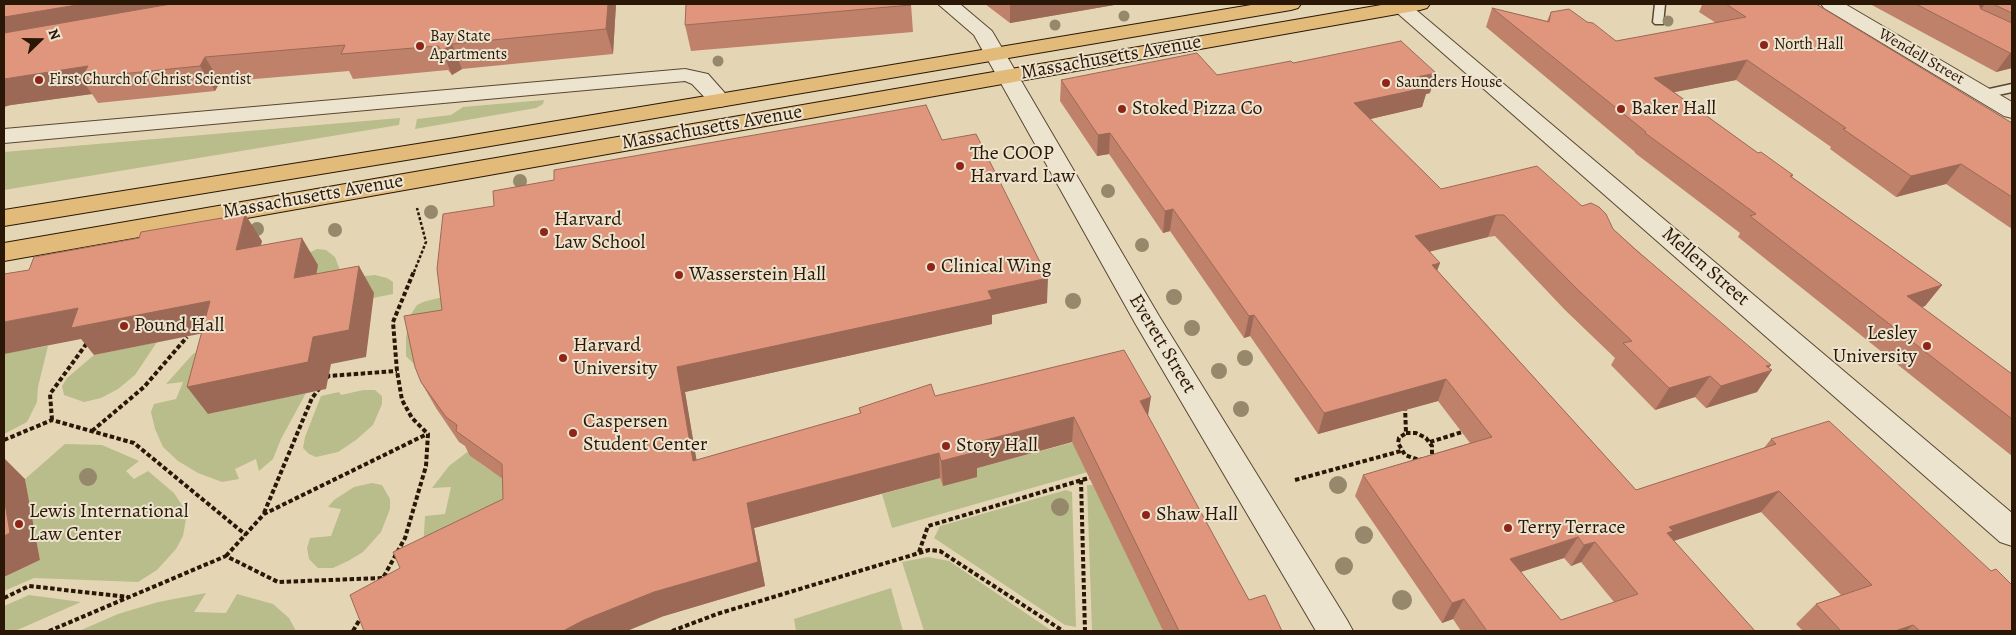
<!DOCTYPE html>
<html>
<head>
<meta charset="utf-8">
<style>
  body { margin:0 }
  #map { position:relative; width:2016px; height:635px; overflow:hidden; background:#e4d6b5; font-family:Alegreya,serif }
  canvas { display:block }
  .frame { position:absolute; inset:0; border:5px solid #2b1706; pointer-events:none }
  .north { position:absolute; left:15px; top:15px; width:50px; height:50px; -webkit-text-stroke:4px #ede4cf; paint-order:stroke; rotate:68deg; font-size:14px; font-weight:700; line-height:20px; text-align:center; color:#2b1706 }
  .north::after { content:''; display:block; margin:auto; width:18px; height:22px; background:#2b1706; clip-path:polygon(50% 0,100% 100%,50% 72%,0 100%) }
</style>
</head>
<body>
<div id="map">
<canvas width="2016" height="635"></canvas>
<div class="frame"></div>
<div class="north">N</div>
</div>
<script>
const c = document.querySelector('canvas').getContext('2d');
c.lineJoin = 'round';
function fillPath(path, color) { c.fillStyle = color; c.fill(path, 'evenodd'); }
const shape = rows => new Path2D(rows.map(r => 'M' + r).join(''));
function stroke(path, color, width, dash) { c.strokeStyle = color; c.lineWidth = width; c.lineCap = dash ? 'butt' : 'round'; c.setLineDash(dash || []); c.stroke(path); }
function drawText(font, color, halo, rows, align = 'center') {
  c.font = font + ' Alegreya,serif'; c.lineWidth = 4; c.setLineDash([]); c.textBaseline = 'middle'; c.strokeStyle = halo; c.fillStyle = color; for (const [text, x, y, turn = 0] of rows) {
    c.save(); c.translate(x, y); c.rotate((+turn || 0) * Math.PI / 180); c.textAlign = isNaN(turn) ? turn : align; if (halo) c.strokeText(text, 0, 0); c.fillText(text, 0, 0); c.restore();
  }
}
fillPath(shape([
  [544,100,543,104,536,108,415,129,417,119,451,115,463,107],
  [400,118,399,125,4,190,4,152],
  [317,249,326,250,335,257,343,278,375,275,387,278,393,282,393,294,373,298,373,293,311,305,298,258],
  [450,295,416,366,406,356,406,337,411,314,417,305,423,302],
  [261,319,208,414,306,393,281,439,273,459,259,471,256,459,235,469,239,479,222,482,198,473,178,461,163,447,155,429,151,412,154,404,176,399,183,382,166,384,193,354],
  [157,342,135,375,118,389,101,398,84,402,64,395,62,386,67,378,94,355],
  [48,346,38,387,37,402,27,422,4,434,4,349,31,349],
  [363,390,375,390,382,396,382,404,373,425,356,440,338,452,316,457,309,454,303,448,305,437,321,396,339,392,341,395],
  [1098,436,1112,465,892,528,882,494,940,478,943,486,975,468],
  [65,444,102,445,139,461,126,471,134,479,148,471,174,493,187,513,183,536,176,549,157,570,138,582,34,578,4,591,4,577,40,560,25,479],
  [470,450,470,456,491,471,508,456,517,524,423,549,425,516,445,514,451,487,432,488,449,466],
  [372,483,382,485,390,499,390,509,381,532,363,552,348,561,333,568,318,568,309,559,307,548,310,538,331,536,341,509,328,507,334,500,354,487],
  [1087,485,1093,485,1163,631,1092,631],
  [1066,490,1072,492,1076,627,1065,625,934,538,940,526],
  [928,557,949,561,1052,631,924,631,902,562],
  [891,588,903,631,796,631,794,619],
  [206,593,194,612,226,613,237,594,273,604,289,618,296,631,79,631,118,614,158,602],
  [29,595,81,602,15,631,4,631,4,606]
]), '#b8bd8b');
const lane = shape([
  [1655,4,1665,4,1663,24,1655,24,1653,22,1655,4],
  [2012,84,2012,92,1984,98,1978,94,1980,91,2012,84]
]);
const street = shape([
  [938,4,960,4,992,31,1159,316,1347,620,1353,631,1316,631,1135,323,974,35,938,4],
  [1387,4,1409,4,2012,513,2012,546,2000,542,1387,4],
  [1821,4,1845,4,2012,102,2012,118,2004,116,1824,8,1821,4],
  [685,69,708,74,731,100,728,105,720,107,712,105,692,84,685,81,4,143,4,129,685,69]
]);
const primary = shape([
  [1257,4,1301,4,1298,8,1291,10,455,152,4,226,4,210,455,138,1257,4],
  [1387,4,1430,4,1427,8,1420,10,4,261,4,243,1387,4]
]);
stroke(lane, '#594732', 3);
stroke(street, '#594732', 2);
stroke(primary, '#2b1706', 2);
stroke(shape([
  [414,272,426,242,417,208]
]), '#2b1706', 2.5, [3, 2]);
stroke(shape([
  [327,378,328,376,397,371],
  [1405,406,1406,433],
  [52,420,50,394,87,343],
  [92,431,144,387,187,337],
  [1406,433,1416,433,1426,438,1432,446,1432,454,1429,458,1419,460,1405,455,1398,443,1399,438,1406,433],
  [4,440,52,420,134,443,246,535],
  [1430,442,1462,432],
  [1081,480,1085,631],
  [1295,480,1401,451],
  [264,513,312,398,319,389],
  [919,552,928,526,1092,477],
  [226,556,264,514,427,434],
  [4,598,29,586,128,597],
  [49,631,226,556,278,582,383,578,405,538,426,466,428,434,412,418,402,400,397,371,393,322,414,271],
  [353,631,360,619],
  [672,631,717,614,929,550,940,551,1063,631]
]), '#2b1706', 4, [4.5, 2.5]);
fillPath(lane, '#ede4cf');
fillPath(street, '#ede4cf');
fillPath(primary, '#e2bb7a');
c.fillStyle = '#95886b';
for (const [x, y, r] of [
  [1124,16,5.5],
  [1668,21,5.5],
  [1055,25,5.5],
  [718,61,5.5],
  [520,181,7],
  [1108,191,7],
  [431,212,7],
  [257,229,7],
  [335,230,7],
  [1142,245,7],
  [1174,297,8],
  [1073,301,8],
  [1192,328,8],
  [1245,358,8],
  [1219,371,8],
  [1241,409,8],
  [88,477,9],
  [1338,485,9],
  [1060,507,9],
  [1364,535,9],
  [1344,566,9],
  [1402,600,10]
]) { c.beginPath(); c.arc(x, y, r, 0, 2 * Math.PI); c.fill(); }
fillPath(shape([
  [4,4,616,4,613,54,462,69,452,75,448,70,353,79,349,71,220,82,215,91,98,103,92,94,11,105],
  [911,4,913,32,691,51,685,25],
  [985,4,1120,4,1010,23],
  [1701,4,1816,4,2012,123,2012,229,1946,184,1896,197,1830,149,1831,147,1736,80,1674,92,1758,153,1793,175,1792,177,1942,285,1925,306,1922,307,2012,374,2012,456,1738,237,1740,233,1635,153,1635,152,1486,27,1492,8,1547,21,1551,12,1587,22,1616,41,1716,23,1699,12,1702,5],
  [1870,4,2012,4,2012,68,1996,72],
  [1293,63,1430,93,1426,94,1422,107,1370,119,1441,189,1582,206,1613,229,1769,367,1757,392,1706,408,1695,397,1655,410,1611,365,1615,358,1565,310,1495,236,1488,237,1429,252,1440,263,1437,270,1636,490,1764,448,1771,439,2012,631,1803,631,1796,624,1816,604,1841,595,1761,512,1674,541,1755,631,1461,631,1453,619,1442,623,1355,496,1363,475,1470,443,1438,401,1318,434,1250,336,1244,338,1170,231,1163,233,1109,154,1097,156,1060,101,1061,80,1217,75],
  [1564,558,1571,566,1581,562,1614,602,1561,620,1521,572],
  [942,140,1047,303,992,315,992,324,685,392,696,460,860,414,859,408,935,396,1148,416,1249,600,1282,631,1163,631,1072,442,977,468,977,477,943,486,940,478,754,528,765,586,664,616,400,568,503,499,503,479,470,456,465,446,459,442,436,408,421,382,442,310]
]), '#c0816b');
fillPath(shape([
  [83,4,234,4,4,45,4,17],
  [608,4,616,4,613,54,606,29],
  [1010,4,1120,4,1010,23],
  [1957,4,1985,4,1974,19],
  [452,44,462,69,452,75,442,51],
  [2010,53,2012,53,2012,68,1996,72],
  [205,57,220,82,215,91,200,66],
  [1747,60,1736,80,1645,98,1654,78],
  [88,66,81,78,92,94,11,105,4,107,4,79],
  [1436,73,1430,93,1426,94,1422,107,1349,124,1354,103,1417,77],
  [1110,133,1109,154,1097,156,1098,135],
  [1961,164,1946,184,1896,197,1911,176],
  [1173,209,1170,231,1163,233,1165,211],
  [245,214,262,241,254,277,236,250],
  [1496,215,1488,237,1407,257,1415,236],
  [302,238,318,265,311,305,294,278],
  [1440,263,1432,284,1432,265],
  [359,266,374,293,366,357,331,364,326,389,208,414,187,387,313,337],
  [1048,278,1047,303,992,315,992,324,685,392,701,486,693,461,677,367,988,291],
  [1942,285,1925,306,1891,317,1907,296],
  [210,301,229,328,94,355,81,339,4,354,4,322,78,308],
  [1254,315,1250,336,1244,338,1249,316],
  [1771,365,1765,373,1772,370,1757,392,1706,408,1721,386,1766,366],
  [1710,376,1695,397,1655,410,1669,388],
  [1446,379,1438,401,1318,434,1324,413],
  [1151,397,1147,422,1140,401],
  [1074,417,1072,442,977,468,977,477,943,486,941,461,974,443],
  [939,453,940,478,754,528,765,586,664,616,627,631,563,631,747,503],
  [4,458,25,479,40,560,4,577],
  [1779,491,1761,512,1664,544,1669,527],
  [1578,537,1564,558,1498,579,1510,559],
  [1595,542,1581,562,1571,566,1584,545],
  [1464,599,1453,619,1442,623,1452,603],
  [1913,625,1906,631,1895,631]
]), '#9c6957');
const building = shape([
  [4,4,83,4,4,17,4,4],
  [171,4,608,4,606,29,452,44,442,51,438,46,341,54,345,45,205,57,200,66,81,78,88,66,4,79,4,33,171,4],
  [686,4,911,4,911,5,685,25,686,4],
  [1726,4,1816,4,2012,123,2012,197,1961,164,1911,176,1843,129,1846,128,1747,60,1654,78,1758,153,1761,152,1793,175,1790,176,1942,285,1907,296,2012,374,2012,419,1750,216,1756,214,1645,133,1646,132,1492,8,1549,22,1551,12,1569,9,1587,22,1593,23,1616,41,1746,17,1726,4],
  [1916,4,1979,4,1981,9,2012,23,2012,53,2010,53,1916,4],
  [1993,4,2012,4,2012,13,1993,4],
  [1401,41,1436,73,1417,77,1429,87,1354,103,1441,189,1537,166,1582,206,1591,203,1599,207,1606,214,1613,229,1636,250,1771,365,1766,366,1772,370,1721,386,1710,376,1669,388,1623,343,1632,341,1576,288,1504,215,1496,215,1415,236,1440,263,1432,265,1636,490,1776,444,1771,439,1829,421,1991,571,1996,569,2012,585,2012,631,1920,631,1913,625,1895,631,1841,631,1816,604,1872,585,1779,491,1669,527,1673,531,1667,533,1755,631,1487,631,1464,599,1452,603,1363,475,1492,437,1446,379,1324,413,1254,315,1249,316,1173,209,1165,211,1110,133,1098,135,1061,80,1197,53,1217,75,1291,61,1293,63,1401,41],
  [1578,537,1584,545,1595,542,1638,594,1561,620,1510,559,1578,537],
  [926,105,942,140,976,134,1048,278,988,291,992,299,677,367,693,461,861,413,859,408,931,384,935,396,1124,350,1151,397,1140,401,1249,600,1265,595,1282,631,1179,631,1074,417,974,443,976,452,941,461,939,453,747,503,758,562,654,592,584,620,563,631,364,631,350,595,400,568,393,552,503,499,502,464,456,431,457,425,446,417,421,382,415,367,404,316,442,310,437,269,443,214,494,206,493,191,554,180,554,170,926,105],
  [245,214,236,250,302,238,294,278,359,266,349,330,313,337,308,362,187,387,210,301,71,328,78,308,4,322,4,274,29,270,34,257,139,238,141,232,245,214],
  [4,497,10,533,4,536,4,497]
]);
fillPath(building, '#df967c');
stroke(building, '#9c6957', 1);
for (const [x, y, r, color] of [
  [1764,45,5,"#8f2418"],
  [420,46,5,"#8f2418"],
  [39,80,5,"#8f2418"],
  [1386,83,5,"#8f2418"],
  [1122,109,5,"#8f2418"],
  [1621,109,5,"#8f2418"],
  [960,166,5,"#8f2418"],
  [544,232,5,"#8f2418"],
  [931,267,5,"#8f2418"],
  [679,275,5,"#8f2418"],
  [124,326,5,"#8f2418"],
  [1927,346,5,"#8f2418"],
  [563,358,5,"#8f2418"],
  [573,433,5,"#8f2418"],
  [946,446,5,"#8f2418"],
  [1146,515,5,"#8f2418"],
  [19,524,5,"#8f2418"],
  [1508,528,5,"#8f2418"]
]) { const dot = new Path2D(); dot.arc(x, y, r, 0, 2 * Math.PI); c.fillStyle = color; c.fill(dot); stroke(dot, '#ede4cf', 2); }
drawText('16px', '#2b1706', '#ede4cf', [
  ["Bay State",430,37],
  ["Apartments",430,55],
  ["North Hall",1774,45],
  ["First Church of Christ Scientist",49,80],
  ["Saunders House",1396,83]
], 'left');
drawText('16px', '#2b1706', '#ede4cf', [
  ["Wendell Street",1921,57,30]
]);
drawText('20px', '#2b1706', '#ede4cf', [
  ["Massachusetts Avenue",1111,58,-10],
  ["Massachusetts Avenue",712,128,-10],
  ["Massachusetts Avenue",313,197,-10],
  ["Mellen Street",1705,267,41],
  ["Everett Street",1162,344,59]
]);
drawText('20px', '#2b1706', '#ede4cf', [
  ["Stoked Pizza Co",1132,109],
  ["Baker Hall",1631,109],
  ["The COOP",970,154],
  ["Harvard Law",970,177],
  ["Harvard",554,220],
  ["Law School",554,243],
  ["Clinical Wing",941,267],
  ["Wasserstein Hall",689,275],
  ["Pound Hall",134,326],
  ["Lesley",1917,334,"right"],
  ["University",1917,357,"right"],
  ["Harvard",573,346],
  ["University",573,369],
  ["Caspersen",583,422],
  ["Student Center",583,445],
  ["Story Hall",956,446],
  ["Lewis International",29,512],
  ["Law Center",29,535],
  ["Shaw Hall",1156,515],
  ["Terry Terrace",1518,528]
], 'left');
</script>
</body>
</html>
